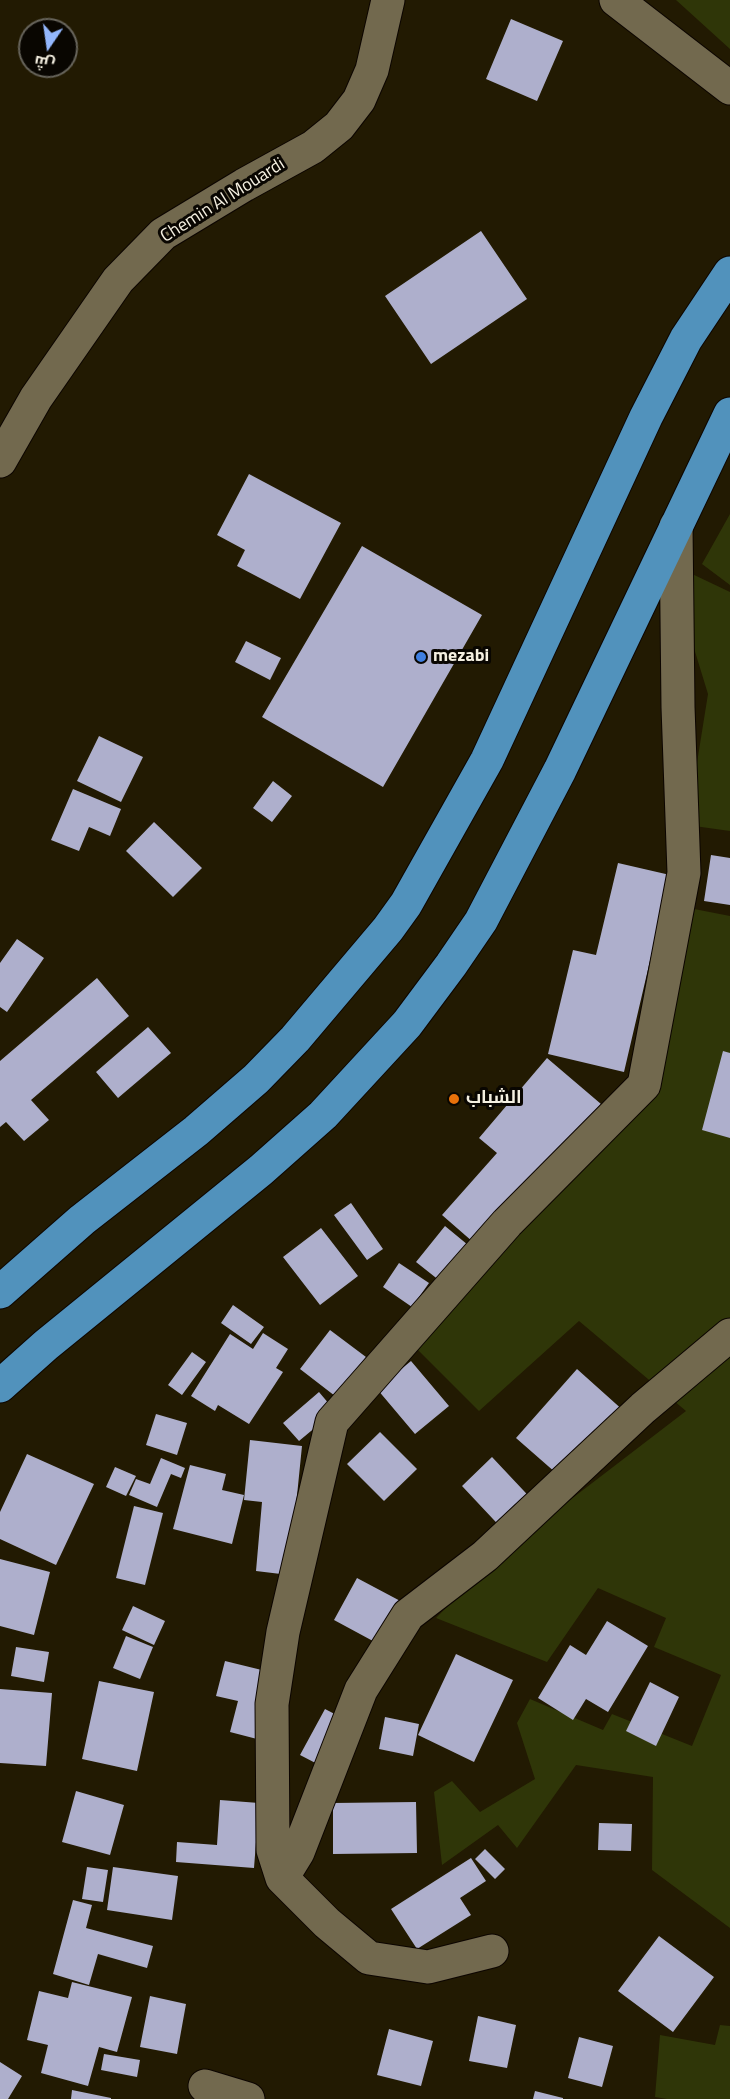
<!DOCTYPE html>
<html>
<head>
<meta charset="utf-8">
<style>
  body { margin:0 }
  #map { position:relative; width:730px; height:2099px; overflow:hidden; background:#221a02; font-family:"Titillium Web",Cairo,sans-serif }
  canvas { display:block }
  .north { position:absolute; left:18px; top:18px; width:60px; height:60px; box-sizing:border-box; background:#090601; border:2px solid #67645b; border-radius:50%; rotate:193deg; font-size:16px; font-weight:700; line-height:24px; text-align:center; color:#f5f0e1 }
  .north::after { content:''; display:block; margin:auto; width:21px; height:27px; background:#93b7fd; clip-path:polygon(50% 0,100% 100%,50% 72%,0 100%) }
</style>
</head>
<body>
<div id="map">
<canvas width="730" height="2099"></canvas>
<div class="north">ش</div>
</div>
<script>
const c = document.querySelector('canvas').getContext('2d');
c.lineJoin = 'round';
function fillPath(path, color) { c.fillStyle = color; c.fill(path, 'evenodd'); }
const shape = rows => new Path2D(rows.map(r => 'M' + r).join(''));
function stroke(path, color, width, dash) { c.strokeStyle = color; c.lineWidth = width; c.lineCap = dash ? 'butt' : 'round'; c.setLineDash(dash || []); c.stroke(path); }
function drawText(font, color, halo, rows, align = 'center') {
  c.font = font + ' "Titillium Web",Cairo,sans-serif'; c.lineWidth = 6; c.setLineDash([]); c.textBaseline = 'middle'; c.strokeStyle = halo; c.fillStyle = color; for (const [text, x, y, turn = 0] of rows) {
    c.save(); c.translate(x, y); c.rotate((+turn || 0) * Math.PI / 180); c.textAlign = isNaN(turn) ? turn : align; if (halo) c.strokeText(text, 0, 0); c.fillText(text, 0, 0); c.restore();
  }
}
fillPath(shape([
  [676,0,730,0,730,49],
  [730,514,730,585,702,564],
  [690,573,730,592,730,831,687,825,708,694,681,606],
  [689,908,730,916,730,1928,652,1870,653,1777,576,1765,517,1848,498,1825,442,1865,434,1792,452,1781,480,1812,535,1779,517,1723,530,1699,603,1730,612,1714,692,1746,721,1675,654,1647,666,1618,598,1588,547,1662,436,1618,497,1556,686,1411,579,1321,479,1411,417,1349,647,1060],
  [720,2025,730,2026,730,2099,667,2099,655,2097,660,2035,715,2045]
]), '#2f3608');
fillPath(shape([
  [511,19,563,41,537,101,486,79],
  [481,231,527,299,431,364,385,296],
  [249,474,341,523,300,599,237,566,245,550,217,535],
  [362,546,482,615,383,787,262,717],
  [246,641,281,658,270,680,235,662],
  [99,736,143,757,121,802,77,781],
  [273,781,292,796,272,822,253,808],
  [73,789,121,809,110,836,89,827,79,851,51,840],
  [154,822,202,868,173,897,126,851],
  [711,855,730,858,730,905,704,901],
  [618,863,670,875,624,1072,548,1054,573,950,596,955],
  [17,939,44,958,7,1012,0,1007,0,963],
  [97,978,129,1016,31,1100,49,1120,24,1141,6,1122,0,1127,0,1061],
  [148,1027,171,1053,118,1098,96,1072],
  [723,1051,730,1053,730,1138,702,1130],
  [547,1058,601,1104,540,1175,535,1171,473,1242,442,1215,497,1153,479,1138],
  [351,1203,383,1249,367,1260,334,1215],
  [445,1226,468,1245,440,1281,416,1262],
  [321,1228,358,1276,320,1305,283,1257],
  [399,1263,429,1283,412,1307,383,1287],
  [233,1305,264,1327,251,1344,221,1323],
  [330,1330,366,1357,335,1396,300,1369],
  [263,1333,288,1349,276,1368,283,1372,249,1424,218,1405,215,1411,191,1396,230,1334,253,1349],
  [192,1352,206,1362,182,1395,168,1385],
  [411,1361,449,1406,415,1434,377,1389],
  [577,1369,625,1412,564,1480,516,1438],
  [319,1392,335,1411,299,1441,283,1423],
  [156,1414,187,1423,177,1455,146,1445],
  [380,1432,417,1469,384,1501,347,1464],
  [250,1440,302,1446,289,1575,256,1571,262,1502,244,1500],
  [27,1454,94,1484,56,1565,0,1539,0,1512],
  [492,1457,539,1507,508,1535,462,1486],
  [161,1458,185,1468,181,1478,171,1474,157,1507,129,1495,136,1479,150,1484],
  [190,1465,226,1474,222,1490,244,1495,232,1544,173,1529],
  [115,1467,136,1476,126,1496,106,1487],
  [134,1506,163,1513,145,1585,116,1578],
  [0,1559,50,1572,34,1635,0,1626],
  [357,1578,406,1604,384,1647,334,1620],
  [133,1606,165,1621,154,1645,122,1630],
  [607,1621,648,1646,608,1712,586,1699,573,1720,538,1698,570,1645,586,1655],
  [126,1636,153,1647,140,1679,113,1668],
  [16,1647,49,1652,44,1682,11,1676],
  [456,1654,513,1680,474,1762,418,1735],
  [225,1661,274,1673,257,1739,230,1732,238,1701,216,1696],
  [99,1681,154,1692,137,1771,82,1759],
  [650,1682,679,1697,656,1746,626,1731],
  [0,1689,52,1693,46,1766,0,1763],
  [325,1709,352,1723,327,1769,300,1755],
  [385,1717,419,1724,413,1756,379,1749],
  [76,1791,124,1805,110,1855,62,1842],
  [220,1800,259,1803,254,1868,176,1862,177,1842,217,1845],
  [416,1802,417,1853,333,1854,333,1803],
  [599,1823,632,1824,631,1851,598,1850],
  [485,1849,505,1869,495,1879,475,1859],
  [471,1858,486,1881,460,1898,471,1915,417,1949,391,1909],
  [87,1867,108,1870,103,1902,82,1899],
  [113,1867,178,1876,172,1920,107,1910],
  [73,1900,92,1905,86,1928,153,1946,147,1968,98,1954,89,1985,53,1974],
  [659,1936,714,1977,673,2032,618,1991],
  [72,1982,132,1997,117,2052,99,2047,88,2086,41,2073,48,2045,27,2040,39,1991,68,1998],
  [150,1996,186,2004,177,2054,140,2047],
  [478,2016,516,2025,507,2068,469,2061],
  [389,2029,433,2041,421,2086,377,2075],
  [579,2037,613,2046,602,2087,568,2078],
  [104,2054,140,2060,137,2077,101,2070],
  [0,2062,22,2076,8,2099,0,2099],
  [72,2090,111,2098,111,2099,71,2099],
  [535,2091,563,2098,563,2099,533,2099]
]), '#aeafcc');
const minor = shape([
  [616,0,730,88],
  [0,461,36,398,118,280,163,234,244,185,313,147,339,126,359,100,372,70,388,0],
  [676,526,678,707,684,873,644,1085,507,1223,332,1422,283,1632,272,1704,273,1850,282,1878,298,1852,361,1690,408,1615,485,1556,643,1408,730,1335],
  [282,1878,327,1923,369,1958,428,1967,492,1951],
  [205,2086,248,2099]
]);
const highway = shape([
  [0,1292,82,1220,196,1131,256,1079,295,1039,388,929,406,904,487,760,646,417,686,339,730,273],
  [0,1386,46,1345,261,1170,323,1115,407,1024,451,965,481,921,560,770,730,414]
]);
stroke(minor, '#0c0500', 35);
stroke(highway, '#0c0500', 35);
stroke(minor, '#72694e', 33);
stroke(highway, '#5192bc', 33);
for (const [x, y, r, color] of [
  [421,657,6,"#3f7fe0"],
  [454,1099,6,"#e8710a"]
]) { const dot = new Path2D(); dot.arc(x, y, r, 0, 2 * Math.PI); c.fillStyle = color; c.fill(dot); stroke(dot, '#090601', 2); }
drawText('18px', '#f5f0e1', '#090601', [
  ["Chemin Al Mouardi",223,201,-32]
]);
drawText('bold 18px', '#f5f0e1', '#090601', [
  ["mezabi",433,657],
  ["الشباب",466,1099]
], 'left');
</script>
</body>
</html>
